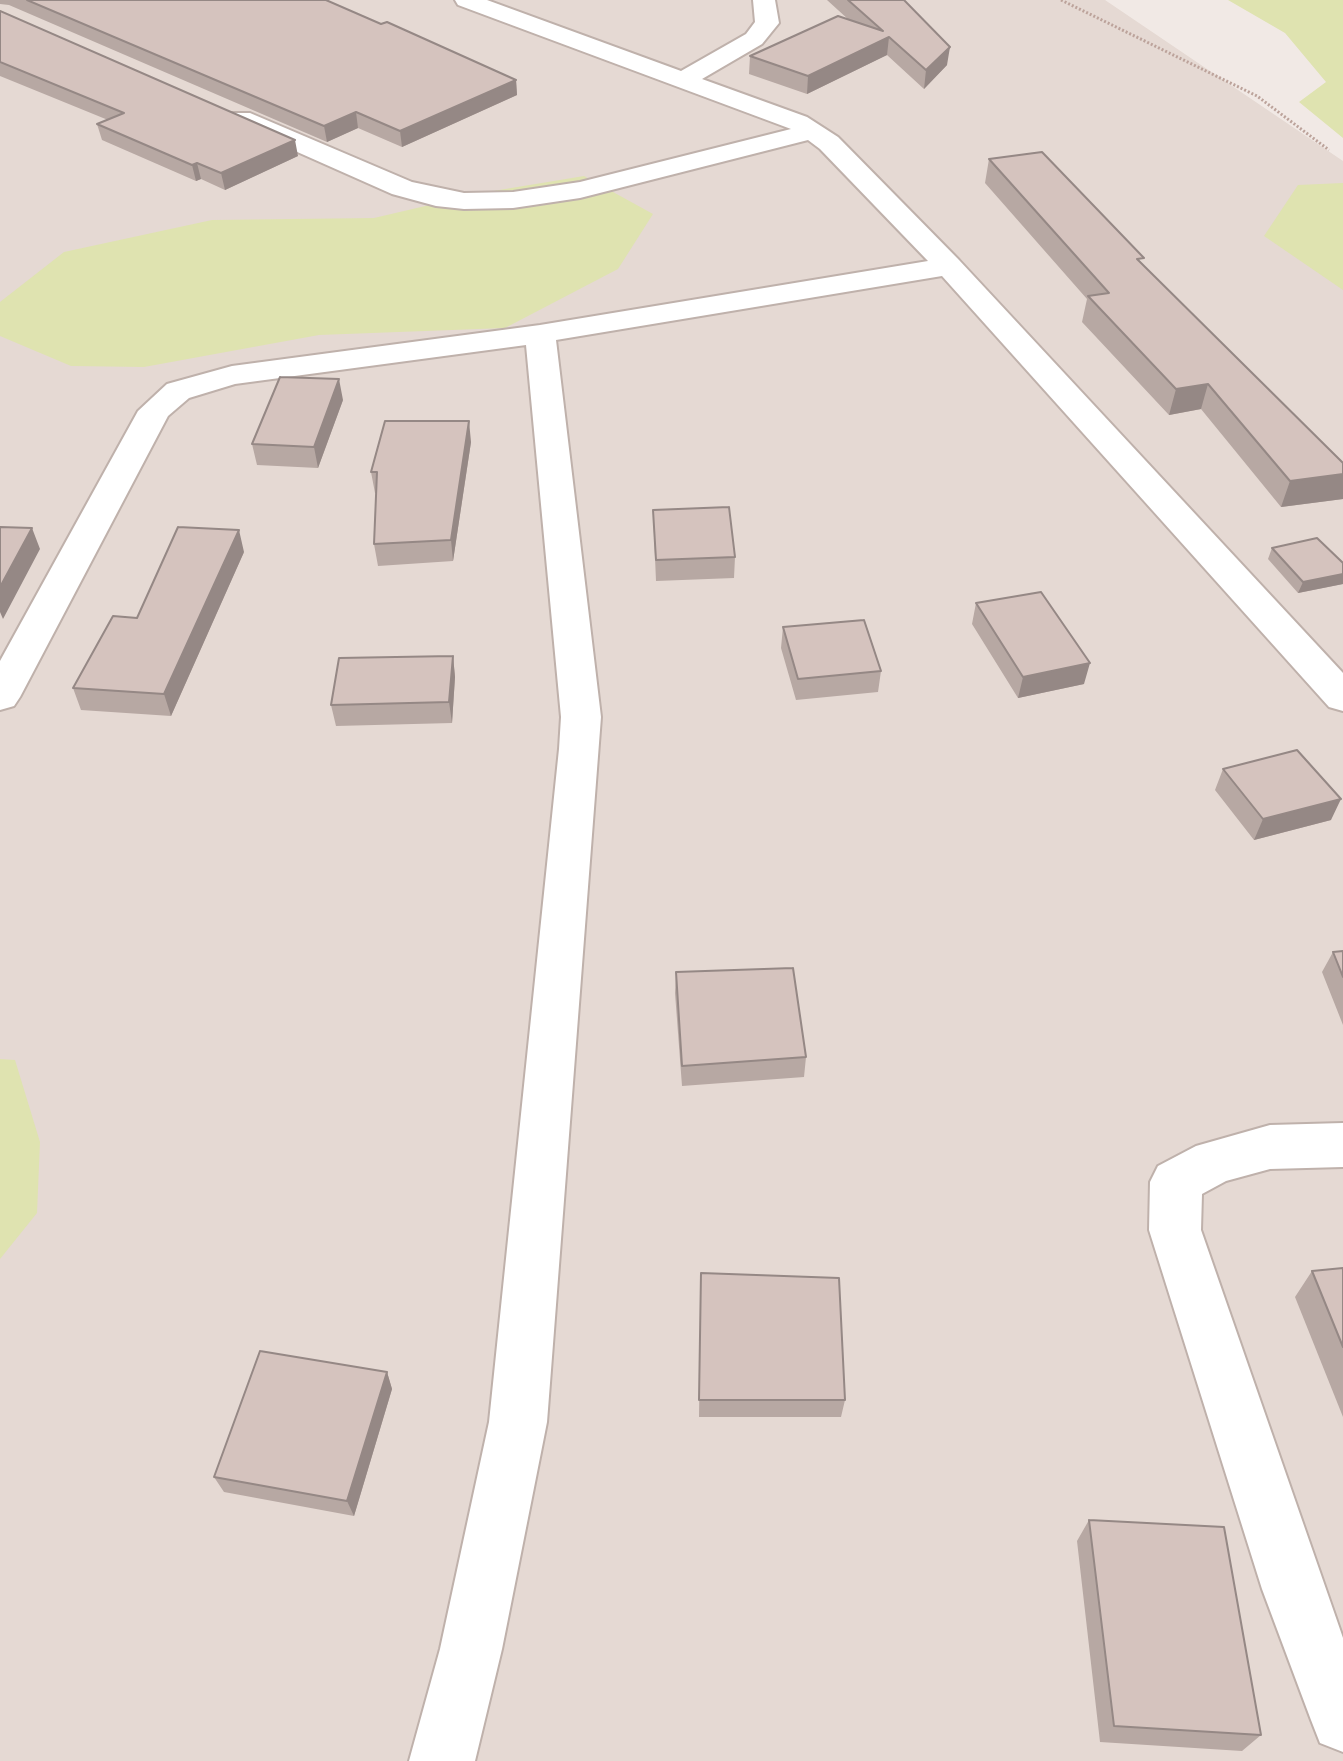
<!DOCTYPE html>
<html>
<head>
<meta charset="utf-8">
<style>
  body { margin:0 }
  canvas { display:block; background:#f1e9e5 }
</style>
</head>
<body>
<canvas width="1343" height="1761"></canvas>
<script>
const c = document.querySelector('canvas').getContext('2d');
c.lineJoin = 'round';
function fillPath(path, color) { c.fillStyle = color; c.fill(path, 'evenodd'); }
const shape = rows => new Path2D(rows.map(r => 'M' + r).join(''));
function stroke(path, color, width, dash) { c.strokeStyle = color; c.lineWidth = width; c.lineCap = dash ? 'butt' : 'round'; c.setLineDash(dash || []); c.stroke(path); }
fillPath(shape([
  [0,0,1105,0,1343,161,1343,1761,0,1761]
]), '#e5d9d3');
fillPath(shape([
  [1228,0,1343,0,1343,138,1299,102,1326,82,1285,33],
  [584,176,653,214,618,269,505,328,319,335,144,367,71,366,0,336,0,302,64,252,212,220,374,218,481,193],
  [1343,183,1343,290,1264,236,1298,185],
  [0,1059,15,1060,40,1142,37,1213,0,1259]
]), '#dfe3b0');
const street = shape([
  [455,0,487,0,681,71,746,34,755,22,753,0,775,0,779,23,762,44,702,79,807,117,838,137,959,260,1343,673,1343,711,1329,707,942,276,556,340,601,717,547,1422,502,1649,475,1761,409,1761,440,1649,489,1422,559,749,561,717,526,345,235,384,189,398,168,416,20,697,14,706,0,710,0,661,138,411,167,384,232,366,540,325,928,261,820,149,808,140,580,198,513,208,464,209,436,206,392,194,232,123,228,118,232,113,250,113,412,182,464,193,513,192,580,182,791,129,458,5,455,0],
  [1343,1123,1343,1167,1270,1169,1226,1181,1202,1194,1201,1230,1343,1638,1343,1752,1320,1743,1311,1720,1262,1589,1149,1230,1150,1182,1158,1166,1196,1146,1270,1125,1343,1123]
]);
stroke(street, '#bfb1ab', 4);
stroke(shape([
  [1061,0,1257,96,1329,150]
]), '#bca39b', 3, [2, 2]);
fillPath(street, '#fff');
fillPath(shape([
  [0,0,317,0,381,24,516,80,517,95,402,147,358,128,327,142,9,5,0,4],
  [827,0,904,0,947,65,924,89,887,55,807,94,749,74,750,56,849,20],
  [0,11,298,156,225,190,201,179,196,181,102,140,97,124,108,120,0,76],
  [989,159,1143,265,1343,499,1281,507,1201,409,1169,415,1082,322,1087,299,985,183],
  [343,400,318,468,257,465,252,444],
  [471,442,453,561,378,566,374,544,376,493,375,493,371,472],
  [653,510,735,557,734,578,656,581],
  [1272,548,1343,563,1343,584,1298,593,1268,559],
  [244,552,171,716,81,710,73,688],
  [976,603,1084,684,1018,698,972,624],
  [783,627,881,671,878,692,796,700,781,648],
  [453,656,455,677,452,723,336,726,331,705],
  [1223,769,1331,820,1254,840,1215,790],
  [1343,951,1343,1025,1322,972,1333,952],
  [676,972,806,1057,804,1077,682,1086,675,993],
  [1343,1268,1343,1417,1295,1297,1312,1271],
  [701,1273,845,1400,841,1417,699,1417],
  [387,1372,392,1389,354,1516,224,1492,214,1477],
  [1089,1520,1261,1735,1242,1751,1100,1742,1077,1541]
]), '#b7a8a3');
fillPath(shape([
  [889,37,887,55,807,94,808,76],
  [950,47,947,65,924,89,926,70],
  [516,80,517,95,402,147,400,131],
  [356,112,358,128,327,142,324,126],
  [295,140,298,156,225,190,221,173],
  [197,163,201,179,196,181,192,165],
  [339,379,343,400,318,468,314,447],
  [1208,384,1201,409,1169,415,1176,389],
  [469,421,471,442,453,561,451,540],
  [1343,474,1343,499,1281,507,1290,481],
  [32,528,40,549,3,619,0,612,0,587],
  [239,530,244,552,171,716,164,694],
  [1343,574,1343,584,1298,593,1303,582],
  [453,656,455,677,452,723,449,702],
  [1090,663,1084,684,1018,698,1023,677],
  [1341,799,1331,820,1254,840,1263,819],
  [387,1372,392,1389,354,1516,347,1501]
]), '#958885');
const building = shape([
  [27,0,326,0,381,24,387,22,516,80,400,131,356,112,324,126,27,0],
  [848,0,904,0,950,47,926,70,889,37,808,76,750,56,838,16,883,31,848,0],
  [0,11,295,140,221,173,197,163,192,165,97,124,124,113,0,62,0,11],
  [1042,152,1144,258,1137,259,1343,463,1343,474,1290,481,1208,384,1176,389,1088,296,1109,293,989,159,1042,152],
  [280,377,339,379,314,447,252,444,280,377],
  [385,421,469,421,451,540,374,544,377,472,371,472,385,421],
  [729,507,735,557,656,560,653,510,729,507],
  [0,527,32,528,0,587,0,527],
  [178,527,239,530,164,694,73,688,113,616,137,618,178,527],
  [1317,538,1343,563,1343,574,1303,582,1272,548,1317,538],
  [1041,592,1090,663,1023,677,976,603,1041,592],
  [864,620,881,671,798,679,783,627,864,620],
  [453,656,449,702,331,705,339,658,453,656],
  [1297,750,1341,799,1263,819,1223,769,1297,750],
  [1343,951,1343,977,1333,952,1343,951],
  [793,968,806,1057,682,1066,676,972,793,968],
  [1343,1268,1343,1347,1312,1271,1343,1268],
  [701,1273,839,1278,845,1400,699,1400,701,1273],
  [260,1351,387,1372,347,1501,214,1477,260,1351],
  [1089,1520,1224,1527,1261,1735,1114,1726,1089,1520]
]);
fillPath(building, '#d5c3be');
stroke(building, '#958885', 2);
</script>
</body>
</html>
